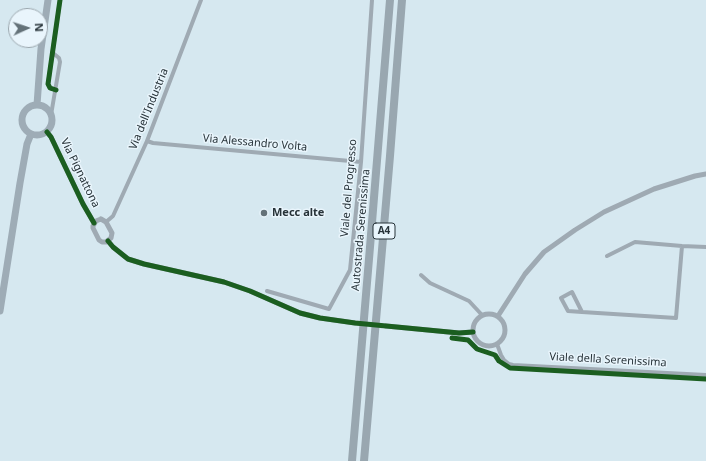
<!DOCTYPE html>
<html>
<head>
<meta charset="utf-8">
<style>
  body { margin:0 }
  #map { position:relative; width:706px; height:461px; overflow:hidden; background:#d6e8f0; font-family:"Noto Sans",sans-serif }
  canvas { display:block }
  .north { position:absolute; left:8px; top:8px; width:40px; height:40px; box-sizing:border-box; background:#e9f5fc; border:1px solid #9ba7ae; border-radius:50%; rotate:87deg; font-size:11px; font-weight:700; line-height:16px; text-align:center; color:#273339 }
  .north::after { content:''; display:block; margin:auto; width:14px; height:18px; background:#647279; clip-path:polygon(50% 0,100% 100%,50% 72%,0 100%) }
</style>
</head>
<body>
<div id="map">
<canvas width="706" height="461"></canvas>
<div class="north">N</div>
</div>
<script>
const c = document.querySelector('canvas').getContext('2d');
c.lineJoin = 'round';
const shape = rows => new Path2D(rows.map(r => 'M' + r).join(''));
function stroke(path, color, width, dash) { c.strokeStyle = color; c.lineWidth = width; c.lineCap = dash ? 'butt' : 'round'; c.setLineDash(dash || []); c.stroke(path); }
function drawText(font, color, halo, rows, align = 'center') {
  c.font = font + ' "Noto Sans",sans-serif'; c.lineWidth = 3; c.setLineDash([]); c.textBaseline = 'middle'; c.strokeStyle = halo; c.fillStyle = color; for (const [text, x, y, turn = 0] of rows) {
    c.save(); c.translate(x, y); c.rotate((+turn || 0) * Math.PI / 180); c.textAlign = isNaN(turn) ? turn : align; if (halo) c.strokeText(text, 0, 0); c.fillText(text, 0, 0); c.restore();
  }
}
stroke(shape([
  [355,323,386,326]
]), '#b3c4cb', 5, [5, 2.5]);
stroke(shape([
  [56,90,50,88,48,84,60,0],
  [51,115,60,62,59,58,53,53],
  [147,141,153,143,361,162],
  [106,222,113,216,147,141,201,0],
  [607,256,635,242,682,246,706,247],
  [421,275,430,283,469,301,482,315],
  [267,291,329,309,350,270,361,162,372,0],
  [582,312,568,311,561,298,572,292,582,312,676,318,682,246],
  [497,344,501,355,504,360,509,364,513,365,706,375]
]), '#9faab3', 4);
stroke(shape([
  [47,132,51,137,83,204,94,223],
  [101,219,106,222,112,233,111,238,106,242,102,242,99,240,93,228,93,226,96,221,101,219],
  [108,241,113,247,128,259,144,264,224,282,250,291,300,313,320,318,355,323],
  '473 330a16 16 0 1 1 32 0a16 16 0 1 1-32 0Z',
  [498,316,525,274,544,252,575,230,604,212,654,189,695,176,706,174],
  [386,326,459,333,473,332]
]), '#9faab3', 5);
stroke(shape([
  [37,105,41,49,48,0],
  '22 120a15 15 0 1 1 30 0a15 15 0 1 1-30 0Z',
  [0,311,20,183,27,144,31,134]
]), '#9eacb6', 7);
stroke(shape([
  [352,461,370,247,390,0],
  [364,461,390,156,402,0]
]), '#99a7b0', 8);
stroke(shape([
  [56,90,50,88,48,84,60,0],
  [47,132,51,137,83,204,94,223],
  [108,241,113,247,128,259,144,264,224,282,250,291,300,313,320,318,355,323,459,333,473,332],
  [452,338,468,340,477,349,495,355,499,361,510,368,706,379]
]), '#1b5e20', 5);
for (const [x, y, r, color] of [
  [264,213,4,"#647279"]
]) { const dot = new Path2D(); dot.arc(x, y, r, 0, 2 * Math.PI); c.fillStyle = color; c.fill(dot); stroke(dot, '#e9f5fc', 1.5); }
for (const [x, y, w] of [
  [384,231,22]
]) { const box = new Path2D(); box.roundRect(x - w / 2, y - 8, w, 16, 3); c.fillStyle = '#e9f5fc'; c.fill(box); stroke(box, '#273339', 1); }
drawText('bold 10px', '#273339', null, [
  ["A4",384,231]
]);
drawText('11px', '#273339', '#e9f5fc', [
  ["Via dell'Industria",149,109,-68],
  ["Via Alessandro Volta",255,143,5],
  ["Via Pignattona",80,173,64],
  ["Viale del Progresso",349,188,-85],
  ["Autostrada Serenissima",361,230,-85],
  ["Viale della Serenissima",608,360,3]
]);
drawText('bold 11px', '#273339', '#e9f5fc', [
  ["Mecc alte",272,213]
], 'left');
</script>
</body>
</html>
